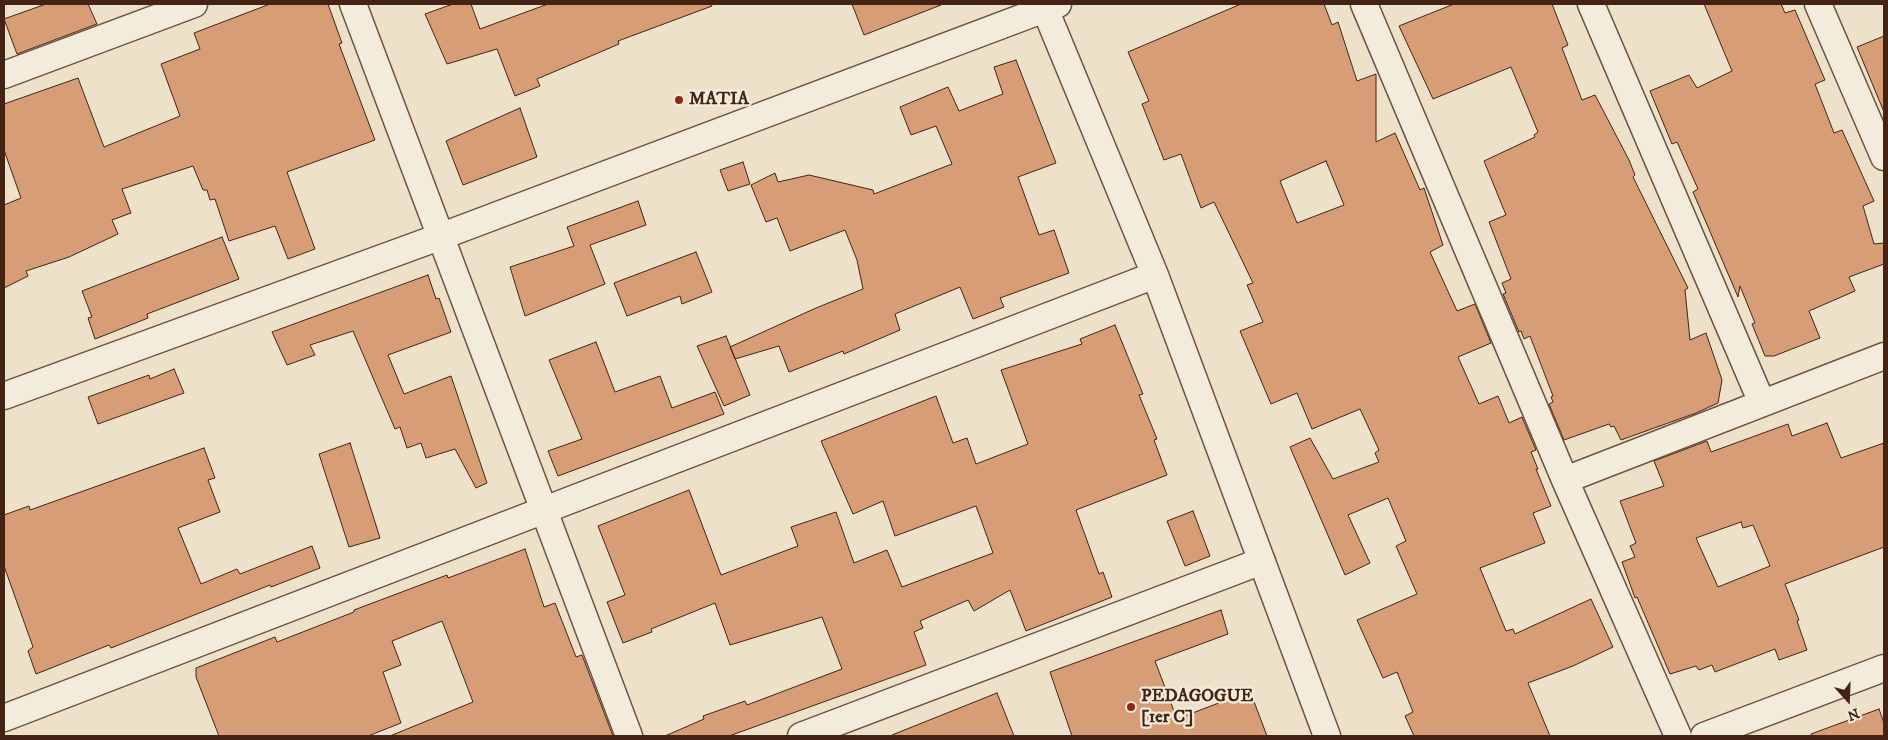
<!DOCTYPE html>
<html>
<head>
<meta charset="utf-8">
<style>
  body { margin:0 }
  #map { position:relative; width:1888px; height:740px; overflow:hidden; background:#ede2c9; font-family:"IM FELL DW Pica",serif }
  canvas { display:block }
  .frame { position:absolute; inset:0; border:5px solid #442314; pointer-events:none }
  .north { position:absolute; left:1823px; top:675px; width:50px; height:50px; -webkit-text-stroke:4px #f3ecdc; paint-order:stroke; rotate:160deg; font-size:14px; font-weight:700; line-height:20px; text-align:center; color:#442314 }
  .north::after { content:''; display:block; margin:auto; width:18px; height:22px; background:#442314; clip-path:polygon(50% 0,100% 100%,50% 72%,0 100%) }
</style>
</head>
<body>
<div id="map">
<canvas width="1888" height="740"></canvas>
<div class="frame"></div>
<div class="north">N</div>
</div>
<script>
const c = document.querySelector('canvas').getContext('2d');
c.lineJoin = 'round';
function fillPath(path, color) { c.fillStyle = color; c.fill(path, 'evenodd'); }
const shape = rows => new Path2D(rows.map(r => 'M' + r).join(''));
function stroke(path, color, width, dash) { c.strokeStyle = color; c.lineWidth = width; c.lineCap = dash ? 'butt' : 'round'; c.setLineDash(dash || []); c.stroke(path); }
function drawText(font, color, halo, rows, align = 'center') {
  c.font = font + ' "IM FELL DW Pica",serif'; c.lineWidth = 4.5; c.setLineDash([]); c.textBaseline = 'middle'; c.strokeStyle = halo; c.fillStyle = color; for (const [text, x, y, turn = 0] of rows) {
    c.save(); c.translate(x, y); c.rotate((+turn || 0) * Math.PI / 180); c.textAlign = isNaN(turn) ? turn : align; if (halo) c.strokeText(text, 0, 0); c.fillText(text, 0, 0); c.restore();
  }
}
const building = shape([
  [46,4,88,4,97,24,17,54,4,19,46,4],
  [270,4,328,4,342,43,339,44,375,140,287,172,315,249,288,259,275,226,229,241,215,199,210,200,207,190,203,190,193,166,122,189,131,213,112,220,118,234,69,257,26,271,28,276,4,288,4,205,21,198,4,150,4,104,78,78,104,147,180,116,161,64,200,49,194,33,270,4],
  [453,4,471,4,480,29,548,4,711,4,712,6,618,41,619,44,537,79,540,86,515,96,497,49,447,64,425,14,453,4],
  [852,4,941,4,941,5,864,35,852,4],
  [1241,4,1324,4,1332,25,1338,22,1357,81,1376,74,1376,142,1395,133,1420,190,1424,188,1443,245,1430,252,1457,311,1475,304,1491,343,1458,357,1479,404,1498,396,1509,423,1522,417,1536,450,1531,452,1538,469,1536,469,1551,506,1533,513,1545,543,1480,568,1506,631,1513,629,1515,634,1591,599,1613,647,1573,666,1528,683,1550,736,1414,736,1405,716,1413,712,1397,672,1383,678,1357,620,1417,594,1396,546,1406,541,1388,498,1348,515,1370,563,1345,575,1290,447,1310,438,1333,479,1379,462,1375,453,1379,450,1360,409,1312,429,1297,393,1271,404,1240,331,1263,322,1247,285,1253,283,1214,202,1201,208,1181,154,1164,160,1142,104,1149,101,1128,52,1241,4],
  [1326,161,1344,205,1297,223,1280,181,1326,161],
  [1454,4,1552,4,1568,45,1562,48,1582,100,1595,95,1629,160,1635,175,1633,177,1688,288,1685,290,1690,340,1706,333,1722,380,1718,403,1696,413,1621,440,1614,426,1611,427,1609,424,1564,440,1549,404,1553,402,1551,397,1553,396,1530,336,1524,339,1521,331,1519,332,1503,294,1506,293,1502,283,1511,279,1489,222,1506,215,1484,161,1535,137,1534,135,1538,132,1511,67,1433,99,1399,26,1454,4],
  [1704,4,1781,4,1785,13,1795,10,1825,80,1815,84,1834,133,1842,130,1874,201,1863,206,1874,244,1884,243,1884,264,1849,277,1855,291,1809,311,1820,338,1774,356,1765,356,1752,324,1755,323,1740,286,1738,297,1693,192,1698,189,1677,142,1672,144,1650,91,1689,75,1697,88,1732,71,1704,4],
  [1884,36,1884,112,1857,47,1884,36],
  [1016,60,1056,163,1018,177,1039,235,1054,230,1069,273,1000,298,1004,307,973,319,960,287,895,314,900,330,844,354,843,351,789,372,779,346,735,359,730,347,816,308,863,289,857,260,845,230,790,251,777,218,766,222,751,185,775,173,778,182,809,175,873,190,874,194,952,164,936,126,911,135,900,107,948,87,959,111,1003,94,994,67,1016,60],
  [520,108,537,157,463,185,446,141,520,108],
  [743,162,750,184,728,191,720,170,743,162],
  [638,201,646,225,590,245,605,284,525,316,510,267,574,246,567,227,638,201],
  [222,237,239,279,147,314,148,318,95,339,88,318,92,317,82,291,222,237],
  [696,252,712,292,682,304,680,296,627,316,614,283,696,252],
  [428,275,436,299,439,298,451,332,388,355,404,394,451,376,487,483,476,488,455,449,426,458,421,443,407,448,400,427,395,429,353,331,310,345,315,355,287,365,272,332,428,275],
  [1115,325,1143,394,1139,395,1157,439,1154,440,1167,475,1076,510,1099,574,1103,572,1112,597,1026,631,1010,590,974,611,968,600,920,621,923,628,914,632,926,665,729,736,665,736,704,719,703,716,745,701,747,705,842,669,822,617,730,645,715,603,651,629,652,632,623,643,607,602,625,595,598,526,689,490,721,575,798,546,791,527,836,512,854,563,887,550,902,587,993,553,976,506,895,536,883,501,853,514,821,441,936,396,953,443,967,438,976,464,1028,444,1001,370,1082,344,1080,339,1115,325],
  [726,336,750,395,724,406,697,346,726,336],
  [596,342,615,392,660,376,672,408,715,392,724,414,558,476,548,451,582,439,549,360,596,342],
  [174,369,184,393,98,424,88,397,149,375,150,379,174,369],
  [1827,423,1841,458,1884,443,1884,547,1785,584,1799,620,1797,621,1807,650,1779,660,1775,649,1715,672,1712,665,1699,670,1696,666,1670,674,1637,597,1635,598,1622,562,1635,557,1630,546,1636,543,1620,501,1664,486,1654,461,1707,441,1711,452,1788,424,1792,436,1827,423],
  [1741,522,1743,528,1753,525,1770,566,1718,587,1696,538,1741,522],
  [350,443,380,538,349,547,319,454,350,443],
  [204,448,215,478,208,480,220,512,178,528,201,584,237,569,240,574,312,546,320,568,271,587,270,585,111,648,109,645,36,674,28,651,33,647,4,566,4,515,29,506,30,510,204,448],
  [1193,511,1210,556,1185,566,1167,521,1193,511],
  [525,549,544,607,555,603,576,657,582,655,613,736,390,736,473,702,442,621,392,641,401,665,383,672,401,723,368,736,219,736,196,677,196,668,275,637,277,642,354,612,354,610,447,575,448,578,525,549],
  [1221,610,1228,634,1155,661,1177,719,1250,691,1267,736,1072,736,1050,672,1221,610],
  [997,693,1014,736,892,736,892,735,997,693],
  [1879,709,1884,723,1884,736,1811,736,1811,734,1879,709]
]);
fillPath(building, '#d79d77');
stroke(building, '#442314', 1);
const street = shape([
  [353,4,629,736],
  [1043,4,1155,275,1327,736],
  [1364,4,1565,480,1678,736],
  [1591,4,1762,403],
  [1818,4,1884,157],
  [4,75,194,4],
  [4,396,442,236,1058,4],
  [1565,480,1884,356],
  [4,718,1155,275],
  [801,736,1262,561],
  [1704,736,1884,668]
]);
stroke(street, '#6e5341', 29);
stroke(street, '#f3ecdc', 26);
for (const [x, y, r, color] of [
  [679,100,5,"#8f2418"],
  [1131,707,5,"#8f2418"]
]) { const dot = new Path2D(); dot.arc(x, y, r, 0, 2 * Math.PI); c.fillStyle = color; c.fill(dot); stroke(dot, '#f3ecdc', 2); }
drawText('bold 18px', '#442314', '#f3ecdc', [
  ["MATIA",689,100],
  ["PEDAGOGUE",1141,697],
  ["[1er C]",1141,718]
], 'left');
</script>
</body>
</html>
